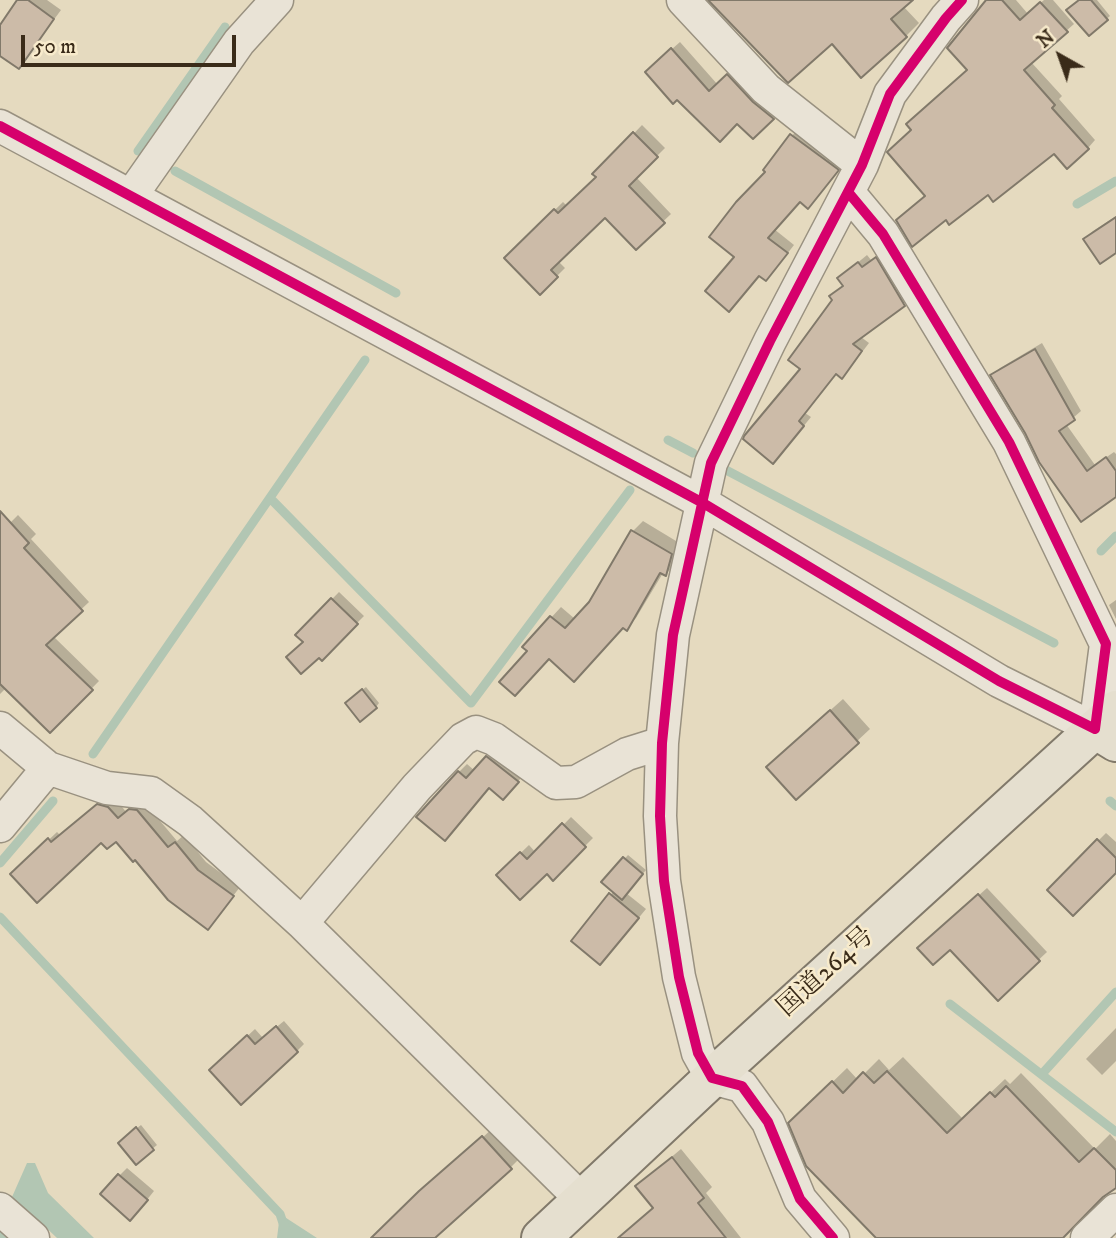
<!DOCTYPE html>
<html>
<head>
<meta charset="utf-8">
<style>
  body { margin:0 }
  #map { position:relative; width:1116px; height:1238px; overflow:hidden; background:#e5dabf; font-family:"IM FELL DW Pica",serif }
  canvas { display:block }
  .north { position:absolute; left:1025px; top:21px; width:70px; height:70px; -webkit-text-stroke:5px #f8ebcc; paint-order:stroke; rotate:320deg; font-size:19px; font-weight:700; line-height:28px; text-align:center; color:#3a2b19 }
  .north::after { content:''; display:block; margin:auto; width:24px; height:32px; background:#3a2b19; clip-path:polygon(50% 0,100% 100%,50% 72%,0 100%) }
  .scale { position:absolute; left:21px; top:35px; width:215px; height:32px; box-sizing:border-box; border:4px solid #3a2b19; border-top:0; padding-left:9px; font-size:21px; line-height:24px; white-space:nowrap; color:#3a2b19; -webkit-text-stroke:5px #f8ebcc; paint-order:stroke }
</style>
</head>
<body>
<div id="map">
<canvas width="1116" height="1238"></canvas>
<div class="north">N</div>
<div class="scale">50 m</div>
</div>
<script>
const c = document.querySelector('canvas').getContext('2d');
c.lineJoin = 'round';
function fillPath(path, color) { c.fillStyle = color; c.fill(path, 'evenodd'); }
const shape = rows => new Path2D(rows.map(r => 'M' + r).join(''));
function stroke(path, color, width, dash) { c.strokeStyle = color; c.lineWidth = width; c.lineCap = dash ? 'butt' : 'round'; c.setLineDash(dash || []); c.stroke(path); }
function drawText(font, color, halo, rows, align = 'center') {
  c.font = font + ' "IM FELL DW Pica","Noto Serif JP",serif'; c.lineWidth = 5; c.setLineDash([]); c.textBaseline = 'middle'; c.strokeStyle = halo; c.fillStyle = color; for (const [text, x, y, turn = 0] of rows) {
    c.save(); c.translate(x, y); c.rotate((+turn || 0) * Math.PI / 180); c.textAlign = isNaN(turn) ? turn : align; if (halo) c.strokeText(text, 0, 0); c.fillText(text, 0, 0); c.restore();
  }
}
fillPath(shape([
  [27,1163,35,1163,48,1193,94,1238,57,1238,36,1218,17,1238,0,1238,0,1230,22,1207,12,1197],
  [280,1214,317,1238,277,1238]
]), '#b2c6b3');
fillPath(shape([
  [19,0,47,0,61,10,19,67,0,54,0,28],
  [722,0,910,0,903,6,919,23,906,36,832,42],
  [987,0,1016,0,1028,14,1044,0,1053,0,1074,24,1031,62,1062,96,1059,99,1095,140,1088,148,1054,152,988,193,927,196,913,130,969,70,949,48],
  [1081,0,1097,0,1110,16,1089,34],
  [680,42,718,85,736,67,781,110,753,137,737,121,655,64],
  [642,125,665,148,636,177,671,214,636,247,605,215,558,261,565,268,540,293,506,258,563,202,567,206,598,177,595,174],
  [799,127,845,162,815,199,800,200,774,229,794,245,773,272,737,257,768,172,766,170],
  [1116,216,1116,250,1085,239,1093,231],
  [884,251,912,297,861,337,869,343,850,368,842,376,837,373,805,413,811,417,781,454,802,369,835,300,831,296,844,285,839,278,867,255,871,260],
  [1042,343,1081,411,1066,424,1095,465,1114,452,1116,454,1116,495,1026,432,993,375,1000,368],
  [18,515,36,534,31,539,89,602,53,636,99,681,50,731,6,688,0,694,0,527,3,530],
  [643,521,681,544,675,564,666,574,663,573,636,618,626,628,623,626,549,657,525,646,561,607,575,619,590,603,633,531],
  [339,592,364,616,322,658,297,635],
  [1116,600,1116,619,1109,605],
  [366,687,379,703,376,707,350,699],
  [843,699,870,729,796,798,780,755],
  [495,749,525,773,511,790,489,787,452,831,459,772,467,764,475,771],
  [107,797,116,799,126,812,139,802,145,803,177,841,184,835,206,862,240,887,208,928,116,840,102,841,13,874,57,832,60,835],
  [571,817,593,838,553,878,547,872,498,875,529,845,536,853],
  [1106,833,1116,842,1116,871,1055,884],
  [628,855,646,870,626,893,646,909,608,955,573,940,614,891,604,882],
  [987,888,1047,952,998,998,950,948,928,941],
  [284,1021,304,1044,297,1051,211,1070,255,1029,263,1038],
  [1116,1028,1116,1061,1102,1075,1086,1059],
  [903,1057,963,1119,1005,1079,1010,1084,1021,1073,1095,1149,1110,1134,1116,1141,1116,1184,1058,1238,878,1238,790,1123,847,1068,858,1080,879,1059,889,1070],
  [141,1125,157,1145,136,1162,123,1139],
  [495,1126,522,1156,511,1167,434,1237,374,1238],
  [681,1149,712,1187,706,1193,741,1238,621,1238,654,1208,637,1186],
  [127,1168,154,1191,138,1211,119,1176]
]), '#0003');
stroke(shape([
  [138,151,225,27],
  [175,171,396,293],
  [1077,204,1116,181],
  [668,440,693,453],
  [726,470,1054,643],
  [270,498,471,703,630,490],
  [1101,551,1116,536],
  [93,754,365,360],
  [1110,801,1116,806],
  [0,863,53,801],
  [0,917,280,1214,288,1238],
  [950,1004,1116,1132],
  [1042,1074,1116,992]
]), '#b2c6b3', 9);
const building = shape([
  [17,0,28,0,54,19,19,69,0,56,0,25,17,0],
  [708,0,913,0,891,19,907,37,861,78,832,44,788,83,708,0],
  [986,0,1002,0,1020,20,1040,2,1068,32,1024,70,1055,105,1052,108,1089,149,1067,169,1054,154,993,202,988,195,949,225,946,220,912,247,896,220,925,196,887,152,911,130,906,124,967,70,947,48,986,0],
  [1079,0,1091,0,1108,20,1089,36,1066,10,1079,0],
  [671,48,709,91,727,74,753,102,774,119,753,139,737,124,720,142,677,100,673,104,645,72,671,48],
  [633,132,658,157,629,186,665,223,636,250,605,218,551,270,558,277,540,295,504,258,554,209,558,213,596,177,592,174,633,132],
  [790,134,839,170,808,209,800,202,768,238,788,253,766,281,759,276,729,312,705,291,734,257,709,237,736,202,765,172,763,170,790,134],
  [1116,217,1116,253,1100,264,1083,239,1116,217],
  [876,257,905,306,853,344,862,351,842,379,836,374,799,421,804,426,773,464,743,439,744,436,800,369,788,360,832,300,829,296,843,286,837,278,858,262,862,267,876,257],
  [1035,349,1075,420,1059,431,1087,471,1106,457,1116,471,1116,497,1081,522,1039,462,1025,433,990,375,1035,349],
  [0,511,29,543,24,548,83,611,46,645,93,690,50,733,0,684,0,511],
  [631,530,672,554,666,576,660,573,627,631,623,628,574,682,549,659,515,696,499,682,527,651,522,647,550,616,565,628,589,602,631,530],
  [331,598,358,624,322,661,319,658,301,674,286,657,303,642,295,635,331,598],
  [362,689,377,708,360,722,345,703,362,689],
  [830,710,859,743,796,800,766,767,830,710],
  [486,756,519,782,503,800,489,788,445,841,416,817,458,771,466,778,486,756],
  [97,804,108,807,118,818,129,809,137,810,168,847,175,842,198,870,234,896,208,930,168,900,135,860,133,862,116,842,107,849,101,843,37,903,10,874,48,838,51,842,97,804],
  [562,823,586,847,553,881,547,874,520,900,496,875,520,852,527,859,562,823],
  [1097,839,1116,858,1116,873,1073,916,1047,890,1097,839],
  [623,857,643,874,622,900,601,882,623,857],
  [609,893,639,918,600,965,571,941,609,893],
  [978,894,1040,961,998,1001,950,950,933,965,917,948,978,894],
  [276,1026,298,1052,241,1105,209,1070,247,1035,255,1044,276,1026],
  [887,1071,947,1133,990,1092,995,1097,1006,1086,1079,1162,1094,1148,1116,1170,1116,1188,1103,1197,1063,1238,876,1238,806,1166,788,1123,832,1081,843,1093,863,1072,874,1083,887,1071],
  [136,1127,154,1150,136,1165,118,1143,136,1127],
  [482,1136,512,1169,435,1238,371,1238,419,1191,482,1136],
  [672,1157,704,1198,698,1203,726,1238,618,1238,653,1208,635,1186,672,1157],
  [118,1174,148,1200,130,1221,100,1194,118,1174]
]);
fillPath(building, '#ccbba8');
stroke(building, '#81796a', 2);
const minor = shape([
  [683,0,766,89,862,165],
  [0,126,703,503,999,681,1095,729,1106,644,1009,442,883,234,848,192],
  [131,196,239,42,277,0],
  [0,728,48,768,107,788,151,793,190,821,302,923,417,787,463,739,476,732,494,739,556,783,576,782,627,754,662,743],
  [0,826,48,768],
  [302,923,582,1200],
  [0,1209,33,1238],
  [833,1238,800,1199,768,1122,742,1086,712,1078,698,1053,679,977,664,881,660,816,662,743,673,635,711,463,770,341,862,165,890,94,946,18,962,0],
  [1087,1238,1116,1210]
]);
const major = shape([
  [1095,729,1116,742]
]);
const highway = shape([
  [541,1238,712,1078,1116,710]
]);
stroke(minor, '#999180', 35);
stroke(major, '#81796a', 42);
stroke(highway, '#81796a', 42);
stroke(minor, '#e9e3d6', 32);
stroke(major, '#e5dfcf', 38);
stroke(highway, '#e5dfcf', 38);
stroke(shape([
  [0,126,703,503,999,681,1095,729,1106,644,1009,442,883,234,848,192],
  [833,1238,800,1199,768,1122,742,1086,712,1078,698,1053,679,977,664,881,660,816,662,743,673,635,711,463,770,341,862,165,890,94,946,18,962,0]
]), '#d6006c', 10);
drawText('26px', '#3a2b19', '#f8ebcc', [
  ["国道264号",827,973,-42]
]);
</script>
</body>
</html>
